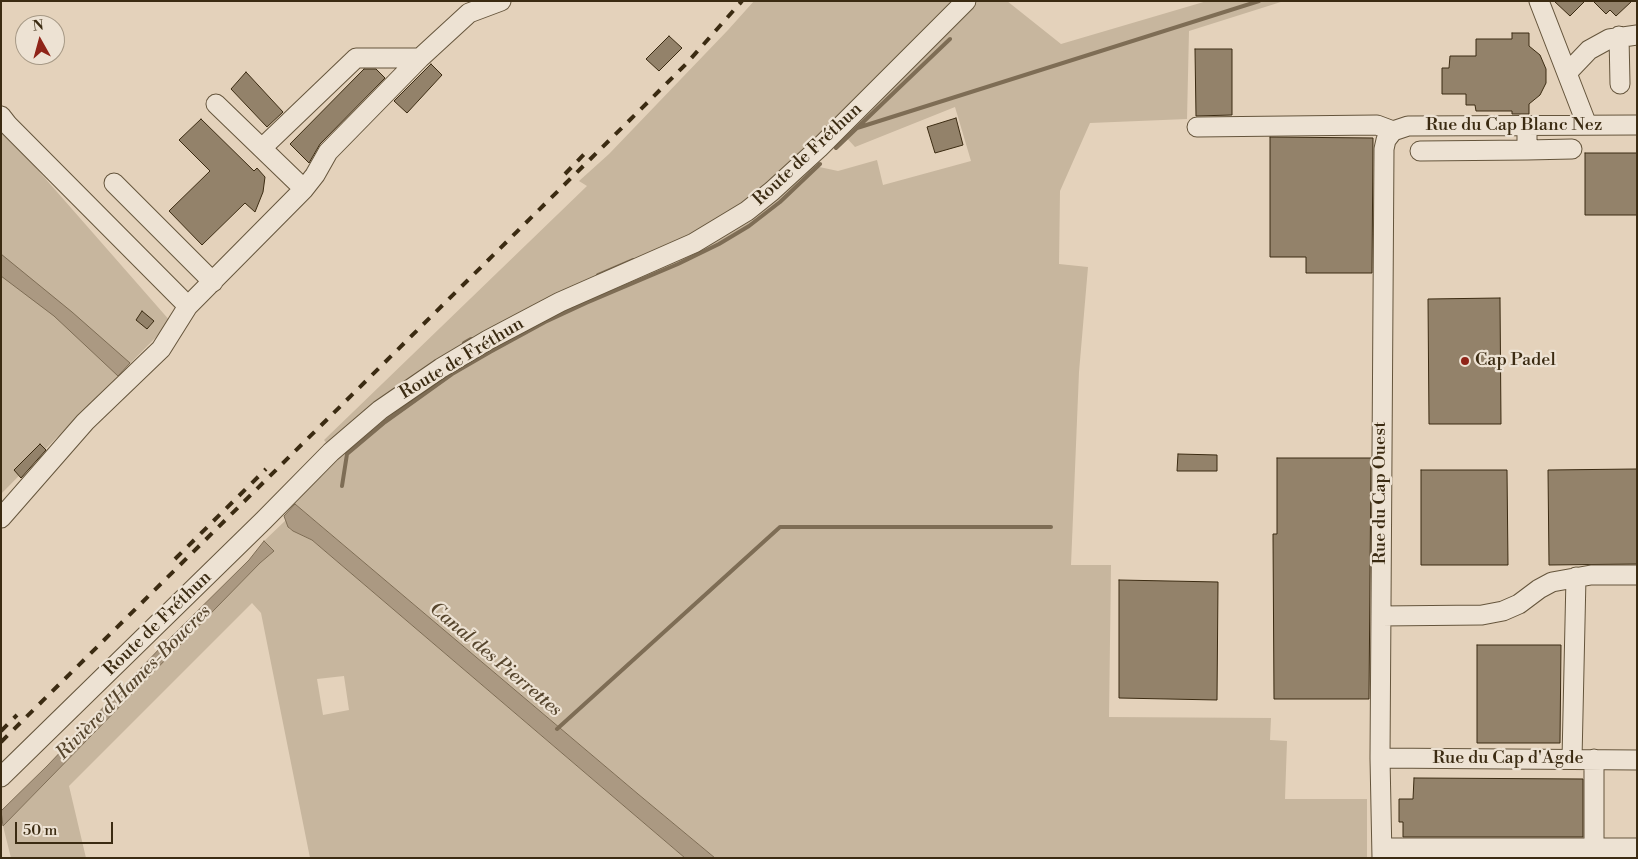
<!DOCTYPE html>
<html>
<head>
<meta charset="utf-8">
<style>
  body { margin:0 }
  #map { position:relative; width:1638px; height:859px; overflow:hidden; background:#e4d2bb; font-family:"Libre Bodoni",serif }
  canvas { display:block }
  .frame { position:absolute; inset:0; border:2px solid #3b2b12; pointer-events:none }
  .north { position:absolute; left:15px; top:15px; width:50px; height:50px; box-sizing:border-box; background:#ede2d3; border:1px solid #a69986; border-radius:50%; rotate:353deg; font-size:14px; font-weight:700; line-height:20px; text-align:center; color:#3b2b12 }
  .north::after { content:''; display:block; margin:auto; width:18px; height:22px; background:#8f2418; clip-path:polygon(50% 0,100% 100%,50% 72%,0 100%) }
  .scale { position:absolute; left:15px; top:822px; width:98px; height:22px; box-sizing:border-box; border:2px solid #3b2b12; border-top:0; padding-left:6px; font-size:15px; line-height:18px; white-space:nowrap; color:#3b2b12; -webkit-text-stroke:4px #ede2d3; paint-order:stroke }
</style>
</head>
<body>
<div id="map">
<canvas width="1638" height="859"></canvas>
<div class="frame"></div>
<div class="north">N</div>
<div class="scale">50 m</div>
</div>
<script>
const c = document.querySelector('canvas').getContext('2d');
c.lineJoin = 'round';
function fillPath(path, color) { c.fillStyle = color; c.fill(path, 'evenodd'); }
const shape = rows => new Path2D(rows.map(r => 'M' + r).join(''));
function stroke(path, color, width, dash) { c.strokeStyle = color; c.lineWidth = width; c.lineCap = dash ? 'butt' : 'round'; c.setLineDash(dash || []); c.stroke(path); }
function drawText(font, color, halo, rows, align = 'center') {
  c.font = font + ' "Libre Bodoni",serif'; c.lineWidth = 4.5; c.setLineDash([]); c.textBaseline = 'middle'; c.strokeStyle = halo; c.fillStyle = color; for (const [text, x, y, turn = 0] of rows) {
    c.save(); c.translate(x, y); c.rotate((+turn || 0) * Math.PI / 180); c.textAlign = isNaN(turn) ? turn : align; if (halo) c.strokeText(text, 0, 0); c.fillText(text, 0, 0); c.restore();
  }
}
fillPath(shape([
  [754,1,1007,1,1061,44,1207,1,1284,1,1189,31,1187,119,1090,123,1060,191,1059,264,1088,267,1079,372,1071,565,1111,565,1109,717,1271,718,1270,740,1287,741,1285,799,1367,799,1367,858,715,858,638,794,295,504,336,455,324,440,587,186,579,181,609,154,728,30],
  [955,107,971,161,883,185,877,160,838,171,810,165,844,135,855,147],
  [1,128,171,322,1,494],
  [287,519,289,529,312,540,685,858,310,858,261,613,252,603,69,786,86,858,11,858,3,826,260,563,274,551,264,541],
  [344,676,349,710,323,715,317,679]
]), '#c7b69e');
const water = shape([
  [1,254,72,312,130,363,118,376,54,316,1,276,1,254],
  [295,504,638,794,715,858,685,858,312,540,293,531,288,527,284,516,295,504],
  [264,541,274,551,260,563,3,826,1,811,47,766,164,644,249,560,264,541]
]);
fillPath(water, '#ab9982');
stroke(water, '#7e6d55', 1);
stroke(shape([
  [857,128,1259,1],
  [836,148,950,39],
  [598,275,633,260],
  [464,343,471,339],
  [342,486,347,454,385,422,452,374,490,352,545,322,586,303,678,264,719,244,749,226,780,202,820,164],
  [557,729,780,527,1051,527]
]), '#7e6d55', 4);
const building = shape([
  [1554,1,1585,1,1570,16,1554,1],
  [1593,1,1632,1,1616,16,1610,10,1606,14,1593,1],
  [1512,33,1529,33,1529,46,1540,55,1546,69,1546,83,1540,95,1529,104,1529,114,1512,114,1512,111,1476,111,1475,105,1466,105,1466,94,1442,94,1442,68,1449,68,1450,56,1476,56,1476,39,1512,39,1512,33],
  [669,36,682,48,659,71,646,59,669,36],
  [1195,49,1232,49,1232,115,1196,116,1195,49],
  [431,64,442,75,407,113,394,101,431,64],
  [364,69,376,69,385,78,320,144,309,163,290,144,364,69],
  [246,72,283,112,267,127,231,89,246,72],
  [956,118,963,145,935,153,927,127,956,118],
  [201,119,254,171,257,168,265,177,263,192,255,212,245,203,202,245,169,211,210,171,179,140,201,119],
  [1270,137,1373,138,1372,273,1306,273,1306,257,1270,257,1270,137],
  [1585,153,1637,153,1637,215,1585,215,1585,153],
  [1500,298,1501,424,1429,424,1428,299,1500,298],
  [142,311,154,321,147,329,136,320,142,311],
  [40,444,46,450,21,478,14,470,40,444],
  [1178,454,1217,455,1217,471,1177,471,1178,454],
  [1277,458,1371,458,1369,699,1274,699,1273,534,1277,534,1277,458],
  [1637,469,1637,564,1549,565,1548,470,1637,469],
  [1421,470,1507,470,1508,565,1421,565,1421,470],
  [1119,580,1218,582,1217,700,1119,698,1119,580],
  [1477,645,1561,645,1560,743,1477,743,1477,645],
  [1414,778,1583,779,1583,837,1403,837,1403,822,1399,822,1399,799,1413,799,1414,778]
]);
fillPath(building, '#93826a');
stroke(building, '#3b2b12', 1);
const minor = shape([
  [1539,1,1587,125],
  [1619,36,1620,84],
  [1567,73,1589,50,1609,39,1637,35],
  [216,104,304,189],
  [1,116,8,125,188,306,161,349,85,422,1,518],
  [1197,127,1377,125,1393,131],
  [262,148,356,58,420,58],
  [1527,150,1572,149],
  [1420,151,1527,150,1527,126],
  [114,183,213,282],
  [188,306,304,189,315,175,328,152,420,58,469,13,501,1],
  [1381,616,1482,615,1503,611,1519,604,1539,589,1552,582,1591,575,1637,575],
  [1380,758,1637,760],
  [1572,759,1576,577],
  [1,777,264,520,331,452,380,410,441,368,488,340,560,302,694,243,747,211,772,191,819,148,966,1],
  [1382,848,1637,848],
  [1382,858,1380,758,1384,149,1386,140,1393,131,1408,126,1637,125],
  [1594,858,1594,759]
]);
stroke(minor, '#65553c', 21);
stroke(minor, '#ede2d3', 19);
stroke(shape([
  [565,174,589,149],
  [175,559,266,469],
  [1,731,17,715],
  [1,742,648,102,687,63,742,1]
]), '#3b2b12', 4, [9, 9]);
for (const [x, y, r, color] of [
  [1465,361,5,"#8f2418"]
]) { const dot = new Path2D(); dot.arc(x, y, r, 0, 2 * Math.PI); c.fillStyle = color; c.fill(dot); stroke(dot, '#ede2d3', 2); }
drawText('18px', '#3b2b12', '#ede2d3', [
  ["Rue du Cap Blanc Nez",1514,126],
  ["Route de Fréthun",808,155,-43],
  ["Route de Fréthun",462,359,-31],
  ["Rue du Cap Ouest",1381,493,-90],
  ["Route de Fréthun",158,624,-44],
  ["Rue du Cap d'Agde",1508,759]
]);
drawText('18px', '#3b2b12', '#ede2d3', [
  ["Cap Padel",1475,361]
], 'left');
drawText('italic 19px', '#57462e', '#ede2d3', [
  ["Canal des Pierrettes",495,660,40],
  ["Rivière d'Hames-Boucres",134,683,-45]
]);
</script>
</body>
</html>
